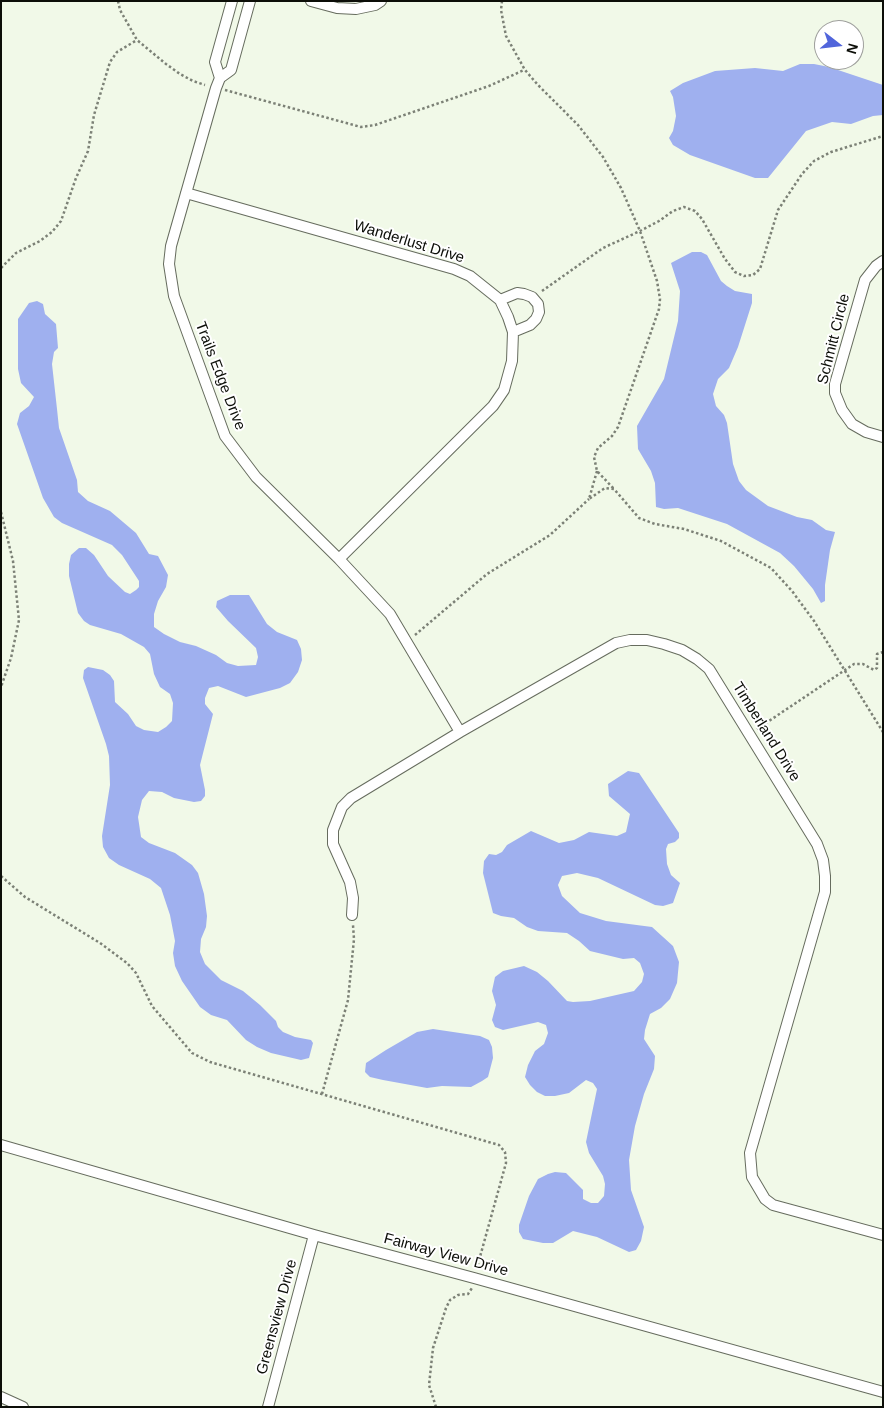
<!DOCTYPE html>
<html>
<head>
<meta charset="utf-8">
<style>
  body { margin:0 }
  #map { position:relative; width:884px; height:1408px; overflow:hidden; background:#f1f9e8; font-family:Arial,sans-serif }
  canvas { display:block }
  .frame { position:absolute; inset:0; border:2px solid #0c0e08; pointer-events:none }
  .north { position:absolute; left:814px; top:20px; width:50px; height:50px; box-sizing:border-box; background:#fff; border:1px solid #9e9f9c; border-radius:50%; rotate:106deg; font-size:14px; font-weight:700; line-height:20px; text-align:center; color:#0c0e08 }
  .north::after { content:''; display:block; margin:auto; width:18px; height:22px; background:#5165db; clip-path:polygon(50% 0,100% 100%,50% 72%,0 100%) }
</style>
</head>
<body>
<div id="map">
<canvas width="884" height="1408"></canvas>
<div class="frame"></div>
<div class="north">N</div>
</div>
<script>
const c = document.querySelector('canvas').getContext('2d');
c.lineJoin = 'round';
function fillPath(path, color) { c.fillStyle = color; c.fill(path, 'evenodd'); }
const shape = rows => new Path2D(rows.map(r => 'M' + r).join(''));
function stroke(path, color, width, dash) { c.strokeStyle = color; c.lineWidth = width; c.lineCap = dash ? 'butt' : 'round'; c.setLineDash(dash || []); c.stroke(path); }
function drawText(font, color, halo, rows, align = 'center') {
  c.font = font + ' Arial,sans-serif'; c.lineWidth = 4; c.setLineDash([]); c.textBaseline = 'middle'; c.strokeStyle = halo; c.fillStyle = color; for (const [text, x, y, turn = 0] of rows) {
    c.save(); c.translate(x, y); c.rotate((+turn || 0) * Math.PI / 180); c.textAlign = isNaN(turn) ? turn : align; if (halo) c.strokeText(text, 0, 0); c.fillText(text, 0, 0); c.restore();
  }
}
fillPath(shape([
  [800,64,814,64,829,67,883,85,883,115,873,116,851,124,832,122,806,131,768,178,755,178,690,155,673,145,669,138,673,131,676,116,673,97,670,91,683,83,715,71,755,68,783,71],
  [692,252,701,252,707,255,721,281,727,286,735,291,752,294,752,303,738,347,729,368,718,379,713,394,716,406,724,415,727,423,733,464,739,481,746,490,768,506,797,517,812,520,826,530,835,532,830,550,825,585,825,601,821,603,813,589,794,566,780,553,727,524,678,508,664,509,656,507,655,483,651,471,638,449,637,426,664,379,678,321,680,291,671,263],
  [37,301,43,304,45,314,56,324,58,348,54,352,52,364,57,409,59,428,77,480,78,492,88,501,110,511,136,533,149,554,158,556,168,575,166,587,158,601,154,614,154,627,164,634,180,642,196,646,216,655,227,663,238,666,256,665,258,657,256,648,228,621,216,607,217,601,230,595,249,595,267,624,277,632,297,640,301,649,302,660,298,672,290,683,280,688,246,697,218,686,209,688,205,698,205,704,213,714,200,765,205,790,205,796,201,801,194,802,174,798,162,792,149,791,142,800,138,817,141,837,149,843,175,853,192,865,198,873,204,894,207,916,206,927,201,939,200,952,205,964,221,980,243,991,260,1005,276,1021,278,1027,283,1032,295,1037,311,1040,313,1043,309,1058,301,1060,271,1053,257,1047,246,1040,227,1020,211,1015,200,1007,182,981,175,966,173,953,175,941,170,915,161,888,150,879,119,865,109,858,103,847,102,836,110,785,109,756,106,744,83,678,84,670,88,667,103,670,110,675,114,681,115,702,128,714,136,726,144,730,158,732,166,727,172,721,173,703,170,694,160,687,154,674,150,654,144,647,121,634,90,625,84,621,78,613,69,576,69,564,71,555,79,548,86,548,94,555,108,576,125,592,130,594,136,590,139,587,139,581,122,555,112,545,62,523,54,517,43,498,17,424,20,413,29,406,34,397,21,383,18,369,18,319,29,303],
  [628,771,639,773,679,833,679,838,675,842,668,844,666,849,667,864,671,875,680,883,673,903,663,906,655,905,598,878,577,873,562,876,558,885,562,896,580,913,606,921,652,927,673,946,679,962,677,983,670,999,661,1008,650,1014,645,1030,644,1039,655,1056,654,1069,644,1094,635,1126,629,1160,631,1190,644,1227,641,1241,636,1250,629,1252,597,1237,573,1231,553,1243,543,1243,523,1239,519,1232,519,1225,529,1196,538,1179,548,1174,555,1172,566,1173,583,1190,583,1199,591,1203,598,1203,604,1196,605,1184,603,1176,589,1153,586,1142,597,1089,593,1083,586,1080,569,1093,555,1096,545,1096,537,1092,530,1085,525,1077,528,1065,535,1051,544,1044,548,1033,546,1025,538,1022,503,1030,495,1027,492,1020,496,1005,492,991,495,977,503,971,524,966,537,972,548,981,567,1001,573,1002,590,1001,634,991,642,982,644,974,640,963,634,958,623,959,590,951,579,941,567,933,538,931,527,927,514,918,501,916,493,913,483,873,484,861,489,854,496,855,502,852,507,845,531,831,559,843,574,840,589,832,617,836,626,832,630,814,609,796,608,784],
  [433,1029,480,1036,489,1040,492,1047,493,1058,488,1077,482,1081,471,1087,442,1086,427,1088,383,1080,370,1077,365,1072,366,1063,386,1050,417,1032]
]), '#9fb0ef');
const street = shape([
  [250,1,231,70,220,78,216,88,171,246,169,264,174,296,225,436,256,477,339,559,390,614,460,732],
  [311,1,337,8,356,9,375,5,381,1],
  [220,78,215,62,232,1],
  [186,193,454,269,470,276,500,300,508,317,513,332,512,361,504,390,493,406,339,559],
  [883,261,876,266,865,280,835,384,835,393,842,410,852,424,866,432,883,437],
  [500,300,517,293,524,294,532,297,538,304,539,312,536,319,530,325,513,332],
  [352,915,353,898,350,882,333,844,333,830,342,807,351,798,460,732,616,643,630,640,647,640,664,644,682,650,697,659,709,669,817,844,823,860,825,876,825,892,750,1153,752,1177,765,1199,773,1205,883,1235],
  [1,1145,314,1235,474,1278,883,1392],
  [1,1397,23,1407],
  [268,1407,314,1235]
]);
stroke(street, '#666c5e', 12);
stroke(shape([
  [118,1,120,10,137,40,166,64,180,74,193,81,205,85],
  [502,1,501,10,506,36,525,70,538,85,578,125,603,157,621,188,640,231,657,281,660,299,659,309,618,427,612,436,598,448,594,457,597,471,614,489],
  [225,90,361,127,375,125,489,86,524,70],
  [1,268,16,253,40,241,52,232,61,221,76,178,88,151,94,115,110,62,117,52,137,40],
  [542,291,603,248,640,231,659,221,673,211,684,207,695,211,702,219,725,259,735,272,744,276,753,275,760,269,778,210,802,174,814,161,831,152,883,136],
  [597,471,589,499,605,488,614,489,639,518,655,524,684,529,721,541,771,568,792,591,814,621,883,732],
  [1,512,13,561,19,620,11,658,1,687],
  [415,635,487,574,550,535,589,499],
  [757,729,854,664,863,664,874,670,877,668,877,654,883,652],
  [1,876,25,897,100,943,127,963,136,973,152,1006,192,1053,210,1062,499,1145,505,1152,506,1163,478,1264],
  [322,1094,348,1000,354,939,353,925],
  [436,1407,429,1385,433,1348,446,1308,450,1300,458,1295,468,1294,472,1288]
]), '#7c8176', 2.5, [2.5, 2.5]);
stroke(street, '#fff', 10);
drawText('15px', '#0c0e08', '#fff', [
  ["Wanderlust Drive",409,242,17],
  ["Schmitt Circle",834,339,-76],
  ["Trails Edge Drive",220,376,69],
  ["Timberland Drive",766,732,58],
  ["Fairway View Drive",446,1255,15],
  ["Greensview Drive",277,1317,-75]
]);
</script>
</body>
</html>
